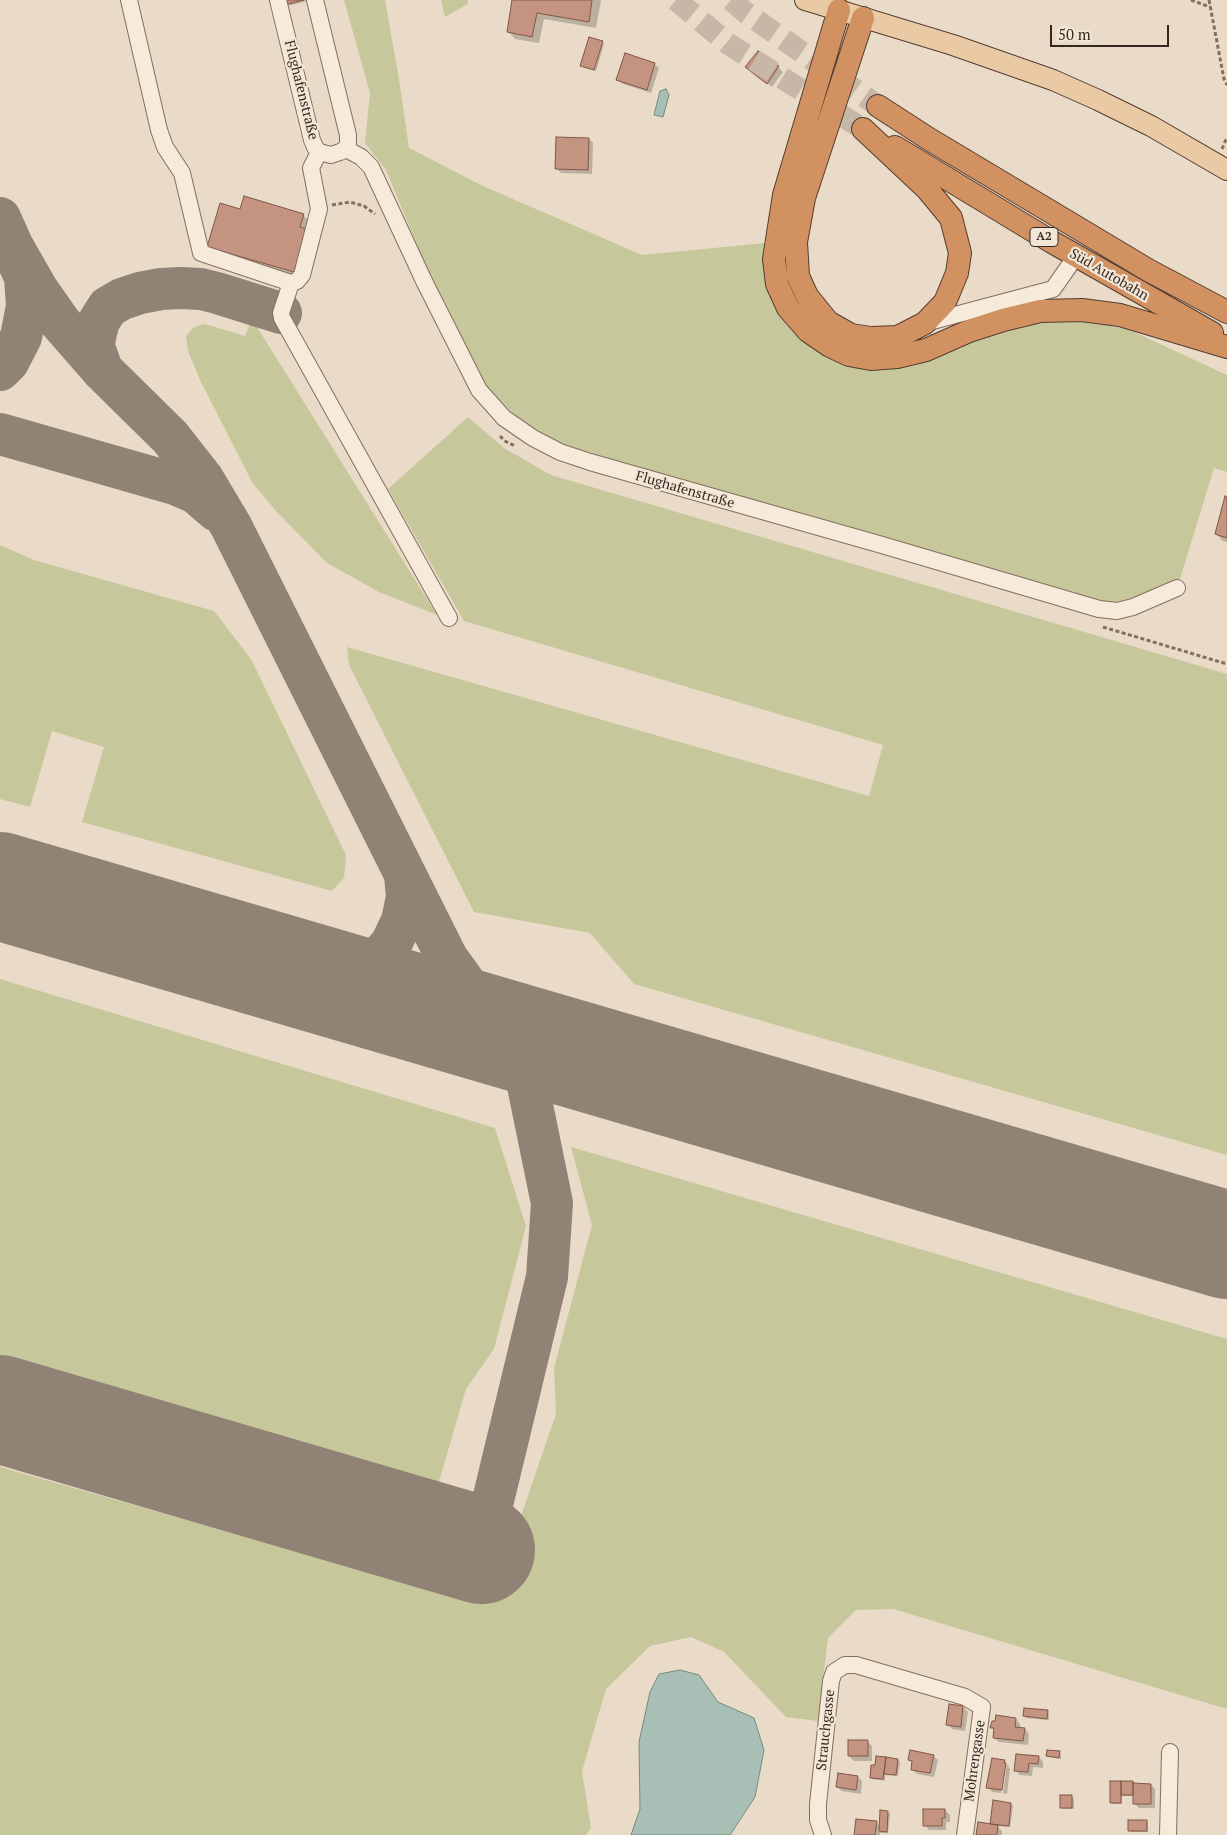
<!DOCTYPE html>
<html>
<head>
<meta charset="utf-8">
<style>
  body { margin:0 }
  #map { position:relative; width:1227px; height:1835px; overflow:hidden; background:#eadbc8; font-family:"PT Serif",serif }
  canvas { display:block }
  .scale { position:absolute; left:1050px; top:25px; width:119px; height:22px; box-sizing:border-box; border:2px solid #362821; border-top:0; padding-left:6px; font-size:15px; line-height:18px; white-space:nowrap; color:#362821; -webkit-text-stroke:4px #f2e7d6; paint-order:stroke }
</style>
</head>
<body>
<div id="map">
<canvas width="1227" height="1835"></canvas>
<div class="scale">50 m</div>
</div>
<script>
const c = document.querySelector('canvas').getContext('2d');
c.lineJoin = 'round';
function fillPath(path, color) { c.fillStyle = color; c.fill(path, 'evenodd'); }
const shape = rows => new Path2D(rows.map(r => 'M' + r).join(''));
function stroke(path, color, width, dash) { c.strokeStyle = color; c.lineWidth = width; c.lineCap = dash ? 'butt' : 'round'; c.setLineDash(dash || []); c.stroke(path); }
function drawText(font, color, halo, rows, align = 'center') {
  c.font = font + ' "PT Serif",serif'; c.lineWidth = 4.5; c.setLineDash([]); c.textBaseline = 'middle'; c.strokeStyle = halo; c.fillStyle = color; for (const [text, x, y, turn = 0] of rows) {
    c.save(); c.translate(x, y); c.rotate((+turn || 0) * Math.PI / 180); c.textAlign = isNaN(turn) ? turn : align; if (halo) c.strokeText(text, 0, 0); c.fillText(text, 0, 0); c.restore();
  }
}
fillPath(shape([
  [344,0,385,0,399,79,409,148,483,186,642,255,765,243,778,312,805,343,833,360,868,369,902,368,999,332,1040,322,1086,320,1130,330,1227,375,1227,472,1214,468,1180,579,1132,598,1107,604,576,451,522,422,482,383,435,288,386,170,365,143,370,93],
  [441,0,468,0,468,4,445,17],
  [252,319,437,615,379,592,327,563,276,511,252,482,200,380,188,351,186,336,194,327,205,324,245,336],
  [468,417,504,448,551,475,1227,674,1227,1155,634,984,590,933,474,912,349,665,347,647,869,796,883,745,464,621,388,489],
  [0,545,34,560,214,611,251,659,346,855,344,878,332,891,82,822,104,747,52,731,30,807,0,799],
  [0,979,495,1128,526,1226,494,1349,466,1389,438,1485,0,1357],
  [571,1147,1227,1339,1227,1709,893,1609,856,1610,828,1638,818,1721,786,1717,724,1652,691,1637,650,1646,606,1689,582,1771,591,1828,586,1835,0,1835,0,1467,482,1604,500,1577,556,1414,554,1368,592,1225]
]), '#c7c79c');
const water = shape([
  [666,89,669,95,663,117,654,115,660,91,666,89],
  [680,1670,699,1675,718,1702,754,1718,764,1750,755,1797,730,1835,631,1835,640,1809,639,1742,650,1692,659,1674,680,1670]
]);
fillPath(water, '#a8bfb5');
stroke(water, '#708c81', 1);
fillPath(shape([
  [284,0,312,0,287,6],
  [514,0,601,0,596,28,544,19,539,43,515,39,508,31],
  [602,42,604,44,596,71,583,67,581,65],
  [654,64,659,68,651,93,623,84,618,80],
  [778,67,783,72,772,87,752,71],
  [589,139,593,143,592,174,561,173,556,168],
  [241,211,303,215,313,225,304,282,218,256,208,246],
  [1227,498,1227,542,1223,541,1216,534],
  [963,1707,968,1712,965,1731,952,1729,948,1725],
  [1047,1712,1049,1714,1049,1720,1026,1718,1024,1716],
  [1016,1719,1020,1724,1020,1729,1025,1729,1029,1734,1028,1745,999,1742,994,1738,995,1731,992,1727],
  [867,1741,872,1746,872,1761,854,1761,849,1756],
  [1059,1753,1061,1755,1061,1759,1050,1757,1048,1756],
  [933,1756,938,1760,934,1777,917,1774,912,1769,913,1763,910,1760],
  [877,1757,898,1760,900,1762,898,1776,885,1775,885,1781,873,1779,871,1777,876,1767],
  [1039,1757,1043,1762,1043,1768,1033,1767,1032,1776,1020,1775,1015,1770],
  [1004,1761,1006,1763,1005,1763,1001,1793,992,1792,988,1787],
  [1007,1764,1010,1769,1007,1794,1003,1793],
  [858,1777,862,1781,861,1794,842,1791,837,1787],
  [1134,1785,1151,1785,1155,1789,1155,1808,1139,1808,1134,1803,1134,1796,1122,1796,1122,1804,1113,1804,1111,1802],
  [1072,1797,1074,1799,1074,1809,1063,1809,1061,1807],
  [1011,1804,1013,1806,1010,1827,997,1826,1002,1831,1002,1835,978,1835,994,1826,992,1823],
  [945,1810,950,1815,950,1822,946,1822,946,1830,929,1830,925,1825],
  [888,1812,890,1814,888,1833,880,1833,880,1835,856,1835,876,1822,880,1826],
  [1146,1821,1148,1823,1148,1832,1131,1832,1129,1830]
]), '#0003');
stroke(shape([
  [0,218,13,247,37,289,60,322,102,370,170,437,203,479,231,526,447,958,470,990,498,1018,526,1040],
  [0,370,8,362,21,337,27,306,25,277,20,266],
  [102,370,94,347,95,337,99,321,108,307,122,299,140,293,161,289,181,288,201,289,217,293,281,313],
  [0,434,175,484,196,493,217,511],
  [314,978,351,973,373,964,391,944,402,921,407,897,405,875],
  [481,1550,547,1277,552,1203,518,1037]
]), '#908274', 42);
stroke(shape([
  [0,886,1227,1245],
  [0,1409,481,1550]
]), '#908274', 108);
const building = shape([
  [283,0,304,0,284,5,283,0],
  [512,0,592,0,589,22,537,13,532,37,507,32,512,0],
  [589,37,603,41,594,70,580,66,589,37],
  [758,51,779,66,767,84,745,67,758,51],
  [625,53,655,63,647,90,616,80,625,53],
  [556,137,589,138,588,170,555,169,556,137],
  [244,196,304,214,300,227,307,229,294,272,207,247,220,203,240,209,244,196],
  [1225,496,1227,497,1227,538,1215,534,1225,496],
  [949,1704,963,1706,961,1727,946,1725,949,1704],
  [1024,1708,1048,1710,1047,1719,1023,1716,1024,1708],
  [996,1715,1016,1718,1015,1727,1025,1728,1023,1741,993,1738,994,1728,990,1728,992,1721,995,1721,996,1715],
  [848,1740,868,1740,868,1756,848,1756,848,1740],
  [910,1750,934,1755,930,1773,911,1770,912,1761,908,1760,910,1750],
  [1047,1750,1060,1751,1059,1758,1046,1756,1047,1750],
  [1016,1754,1039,1756,1038,1764,1029,1763,1028,1772,1014,1771,1016,1754],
  [876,1756,886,1757,883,1779,870,1778,871,1765,875,1765,876,1756],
  [886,1757,898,1759,896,1775,884,1774,886,1757],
  [992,1758,1005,1760,1004,1763,1006,1763,1002,1790,986,1788,992,1758],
  [838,1773,858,1776,856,1790,836,1787,838,1773],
  [1110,1781,1121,1781,1121,1803,1110,1803,1110,1781],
  [1121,1781,1133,1781,1133,1795,1121,1795,1121,1781],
  [1133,1783,1151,1784,1151,1804,1133,1804,1133,1783],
  [1060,1795,1072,1795,1072,1808,1060,1808,1060,1795],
  [993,1800,1011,1803,1009,1826,990,1824,993,1800],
  [923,1809,945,1809,945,1818,942,1818,942,1826,923,1826,923,1809],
  [880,1810,888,1811,887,1832,879,1831,880,1810],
  [856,1819,877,1821,875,1835,854,1835,856,1819],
  [1128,1820,1147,1820,1147,1831,1128,1831,1128,1820],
  [978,1822,998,1825,997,1835,976,1835,978,1822]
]);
fillPath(building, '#c59481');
stroke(building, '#815647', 1);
stroke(shape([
  [676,0,727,43,863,129],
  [731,0,745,12,878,106]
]), '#c6b7a7', 22, [22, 11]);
const minor = shape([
  [129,0,159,130,165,147,182,173,201,253,291,283,281,313,282,318,449,618],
  [278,0,312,140,315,147,319,152,331,155,340,152,346,149,361,157,371,167,424,281,479,390,504,418,533,438,560,452,590,462,882,545,1099,609,1117,611,1133,607,1177,588],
  [315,0,348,135,348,143,346,149],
  [291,283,297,281,302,275,319,209,311,168,319,152],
  [925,323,1053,289,1076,256],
  [823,1835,818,1820,818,1804,831,1681,834,1672,845,1665,856,1665,965,1697,982,1707,965,1835],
  [1168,1835,1170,1752]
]);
const major = shape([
  [805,0,953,45,1053,80,1098,100,1151,126,1227,170]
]);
const highway = shape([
  [839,10,784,195,774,259,777,284,788,308,808,331,830,346,849,355,871,359,897,357,926,350,969,331,1003,320,1040,311,1082,310,1120,315,1227,347],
  [863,18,804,198,796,242,798,276,807,296,828,322,851,335,871,338,898,337,925,323,945,302,957,273,960,253,951,218,927,189,863,129],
  [878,106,929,139,1148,270,1227,312],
  [895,147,1052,242,1212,333]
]);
stroke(minor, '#846e5e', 18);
stroke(major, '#533d32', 22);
stroke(highway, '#533d32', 24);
stroke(shape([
  [1191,0,1210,7],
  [1209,0,1224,79,1227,85],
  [1222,149,1227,137],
  [332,205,350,202,364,206,375,214],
  [500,436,505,441,515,446],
  [1103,627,1227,664]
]), '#846e5e', 3, [4, 2.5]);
stroke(minor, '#f6eada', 16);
stroke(major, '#e9caa4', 20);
stroke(highway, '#d19161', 22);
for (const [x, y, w] of [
  [1044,237,28]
]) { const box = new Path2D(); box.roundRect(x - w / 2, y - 9.5, w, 19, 4); c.fillStyle = '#f2e7d6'; c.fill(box); stroke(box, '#362821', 1); }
drawText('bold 12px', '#362821', null, [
  ["A2",1044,237]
]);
drawText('14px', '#362821', '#f2e7d6', [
  ["Flughafenstraße",301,90,76],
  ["Süd Autobahn",1109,275,30],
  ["Flughafenstraße",685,490,16],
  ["Strauchgasse",826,1730,-84],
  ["Mohrengasse",975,1761,-82]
]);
</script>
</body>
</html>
